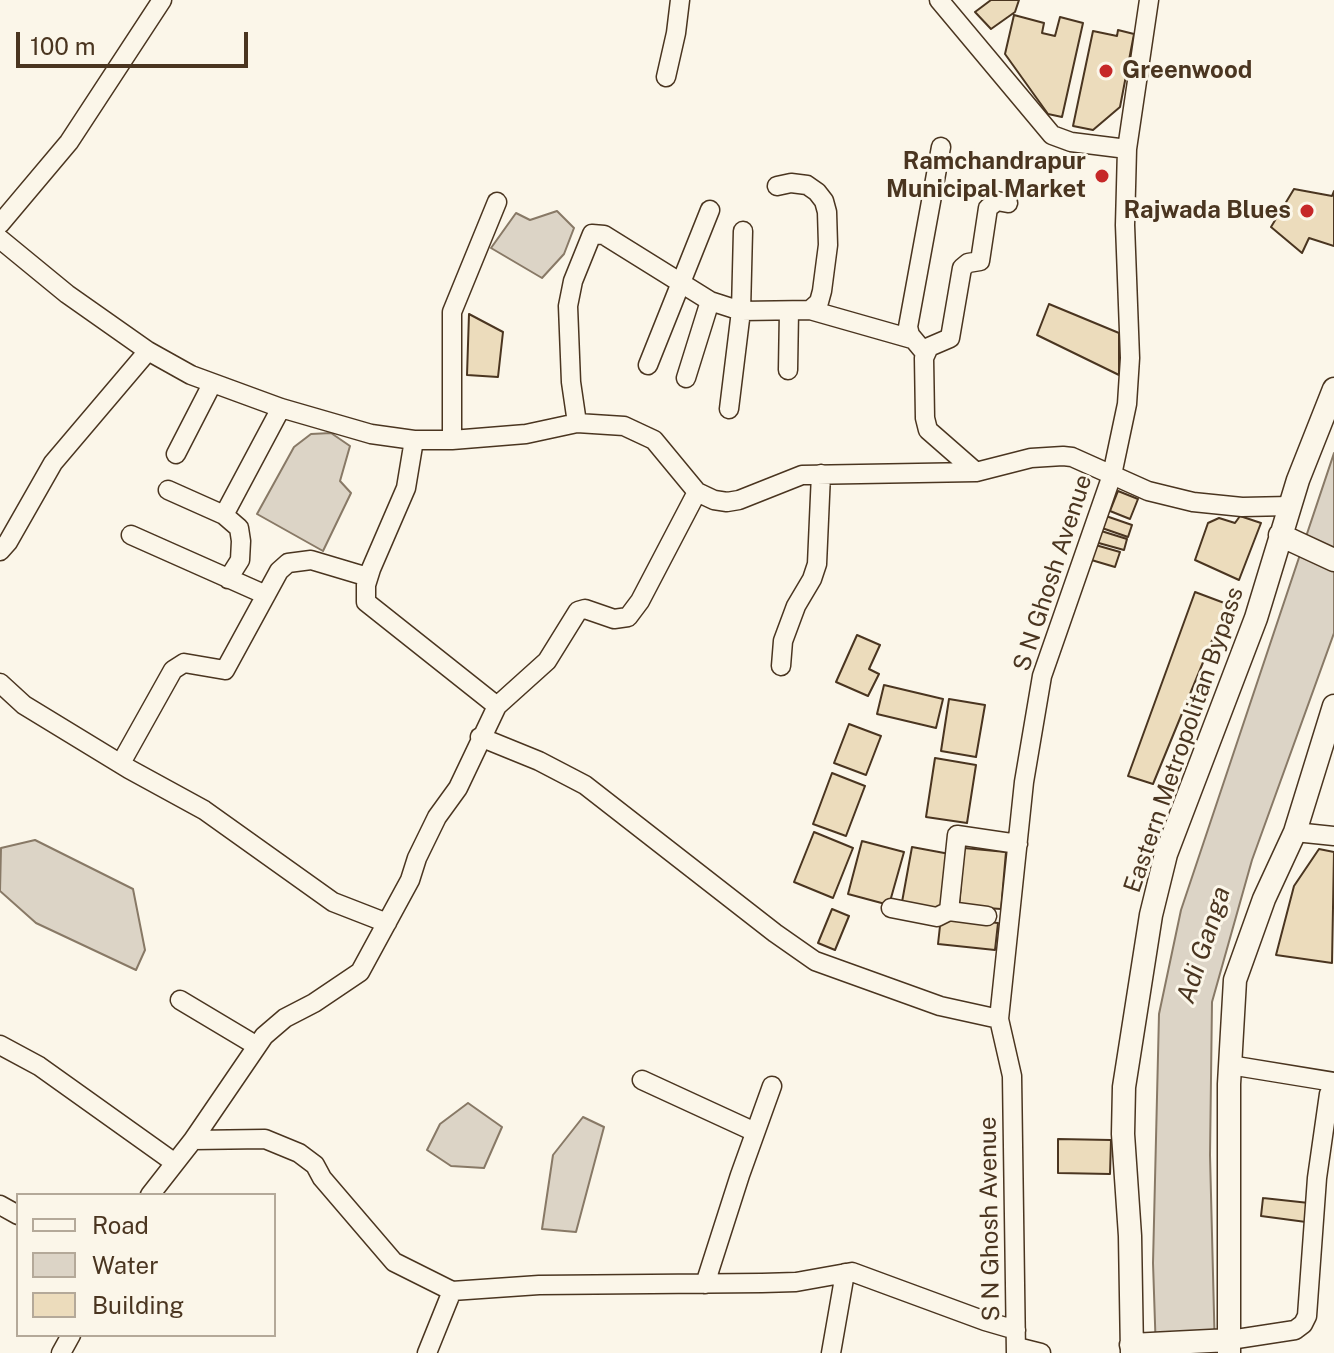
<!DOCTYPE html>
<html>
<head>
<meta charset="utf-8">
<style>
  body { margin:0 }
  #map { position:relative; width:1334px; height:1353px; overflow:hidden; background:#fbf6e9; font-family:"Public Sans",sans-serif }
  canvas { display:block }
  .legend { position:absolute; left:16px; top:1193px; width:260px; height:144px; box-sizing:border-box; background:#fbf6e9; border:2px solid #b4a999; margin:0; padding:10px 14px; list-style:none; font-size:24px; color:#4a3520 }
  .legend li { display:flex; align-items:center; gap:16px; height:40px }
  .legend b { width:40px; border:2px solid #b4a999 }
  .scale { position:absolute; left:16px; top:32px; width:232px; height:36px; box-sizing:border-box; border:4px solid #4a3520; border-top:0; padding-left:10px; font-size:24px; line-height:28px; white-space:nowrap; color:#4a3520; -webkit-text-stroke:6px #fbf6e9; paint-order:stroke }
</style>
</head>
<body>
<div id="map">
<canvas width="1334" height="1353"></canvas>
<ul class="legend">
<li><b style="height:10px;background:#fbf6e9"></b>Road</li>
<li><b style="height:22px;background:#dcd4c6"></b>Water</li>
<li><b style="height:22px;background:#ecdcbc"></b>Building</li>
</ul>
<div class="scale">100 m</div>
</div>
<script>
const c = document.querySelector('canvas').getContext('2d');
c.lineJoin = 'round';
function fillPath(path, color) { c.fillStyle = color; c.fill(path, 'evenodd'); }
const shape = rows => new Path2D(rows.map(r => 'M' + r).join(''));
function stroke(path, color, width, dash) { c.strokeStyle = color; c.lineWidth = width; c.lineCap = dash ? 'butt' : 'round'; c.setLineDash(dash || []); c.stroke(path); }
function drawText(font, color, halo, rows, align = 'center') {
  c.font = font + ' "Public Sans",sans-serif'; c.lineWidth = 6; c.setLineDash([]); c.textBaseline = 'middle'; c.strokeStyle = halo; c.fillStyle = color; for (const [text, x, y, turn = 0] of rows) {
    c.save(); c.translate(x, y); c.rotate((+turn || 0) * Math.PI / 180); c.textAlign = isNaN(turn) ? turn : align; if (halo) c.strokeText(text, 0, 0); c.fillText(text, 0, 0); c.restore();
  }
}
const water = shape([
  [557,211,574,228,564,254,542,278,491,248,516,213,530,220,557,211],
  [331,433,350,446,340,481,351,493,323,551,257,514,294,447,311,434,331,433],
  [1334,453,1334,633,1252,860,1212,1002,1210,1155,1215,1353,1156,1353,1153,1263,1159,1014,1181,910,1334,453],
  [35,840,133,889,145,950,136,970,36,923,0,891,1,848,35,840],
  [468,1103,502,1127,484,1168,451,1166,427,1150,440,1124,468,1103],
  [583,1117,604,1127,576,1232,542,1229,553,1155,583,1117]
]);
fillPath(water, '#dcd4c6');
stroke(water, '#887966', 2);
const building = shape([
  [991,0,1019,0,1015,12,991,29,975,12,991,0],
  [1014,15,1044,23,1042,33,1055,36,1060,17,1083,23,1062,117,1048,114,1005,54,1014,15],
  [1118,30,1134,34,1120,107,1093,130,1073,126,1093,31,1117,36,1118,30],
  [1294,189,1332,196,1334,191,1334,246,1309,238,1302,253,1271,227,1294,189],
  [1049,304,1119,333,1119,375,1037,335,1049,304],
  [469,314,503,332,498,377,467,375,469,314],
  [1118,491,1138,499,1130,519,1110,511,1118,491],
  [1106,516,1132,525,1128,537,1102,528,1106,516],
  [1240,516,1261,523,1239,580,1195,560,1208,523,1219,518,1235,523,1240,516],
  [1098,530,1127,539,1124,550,1095,542,1098,530],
  [1092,544,1120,552,1115,567,1088,559,1092,544],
  [1195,592,1227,604,1153,784,1128,776,1195,592],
  [857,635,880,645,869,669,879,674,868,696,836,682,857,635],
  [884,685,943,699,936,728,877,714,884,685],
  [949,699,985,705,976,757,941,751,949,699],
  [849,724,881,736,866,775,834,763,849,724],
  [935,758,976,765,967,823,926,817,935,758],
  [832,773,865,786,846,836,813,824,832,773],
  [814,832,853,848,833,898,794,882,814,832],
  [862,841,904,852,889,905,848,894,862,841],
  [912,847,955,855,945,910,902,902,912,847],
  [964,848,1006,852,1001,909,959,906,964,848],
  [1319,849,1334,852,1332,963,1276,955,1294,886,1319,849],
  [832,909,849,916,835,950,818,943,832,909],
  [941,917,998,923,995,950,938,944,941,917],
  [1058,1139,1111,1140,1110,1174,1058,1173,1058,1139],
  [1263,1198,1309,1203,1306,1222,1261,1216,1263,1198]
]);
fillPath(building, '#ecdcbc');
stroke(building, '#4a3520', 2);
const minor = shape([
  [939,0,1052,135,1071,142,1127,149],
  [666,77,676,33,680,0],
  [0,224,69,142,162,0],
  [0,239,67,294,148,351,191,375,281,408,371,434,414,440,452,440,526,434,577,423,624,426,654,440,697,492,714,500,727,502,739,500,802,475,976,472,1031,458,1063,456,1072,457,1148,491,1193,502,1242,507,1290,506],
  [810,310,912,339],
  [925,353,910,335,908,327,941,147],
  [648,365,710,210],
  [788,370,789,311],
  [686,378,710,301],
  [729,409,741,311,743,231],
  [577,423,571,382,568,306,573,281,592,234,604,235,710,301,741,311,810,310,819,302,822,291,828,245,827,212,824,201,817,192,807,185,791,183,777,186],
  [414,440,406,488,371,569,366,585,366,602,497,706,547,661,578,611,585,609,614,619,628,617,640,601,697,492],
  [452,440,452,312,497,202],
  [176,454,212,384],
  [976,472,928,430,925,418,924,358,929,347,950,338,962,268,968,263,980,261,988,208,997,201,1008,203],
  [168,490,224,515],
  [131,535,266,595],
  [0,551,8,542,53,463,148,351],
  [228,579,240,560,241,541,239,528,224,515,281,408],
  [781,666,783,641,796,606,812,579,817,564,821,474],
  [0,683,24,705,129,769,204,810,333,902,387,923],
  [480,737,539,761,585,785,775,933,815,961,940,1006,999,1019],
  [121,763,173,670,184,663,225,670,279,571,288,563,311,560,368,577],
  [1295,832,1334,836],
  [891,908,937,917,949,911,957,835,1018,844],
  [949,911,987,916],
  [180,1000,257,1046],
  [0,1045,39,1066,175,1163],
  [1230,1065,1334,1082],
  [642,1080,755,1132],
  [150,1195,193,1140],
  [0,1205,18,1215],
  [705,1284,740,1175,772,1086],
  [452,1291,394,1262,322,1178,315,1165,299,1153,265,1139,193,1140,264,1036,285,1018,314,1003,360,972,410,880,417,858,437,817,458,788,497,706],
  [1230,1340,1295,1330,1303,1324,1307,1316,1317,1178,1329,1094,1334,1085],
  [1017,1347,1041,1353],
  [61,1353,71,1335],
  [427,1353,452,1291,539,1285,762,1283,796,1282,852,1272,985,1321,1016,1330],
  [831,1353,845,1273],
  [1016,1353,1012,1076,999,1019,1024,782,1042,676,1112,475,1127,404,1130,358,1125,225,1127,149,1149,0]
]);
const major = shape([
  [1280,535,1334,560],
  [1131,1345,1230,1340],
  [1132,1353,1130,1236,1123,1134,1124,1087,1151,915,1166,854,1256,618,1298,480,1334,389],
  [1229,1353,1229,1084,1235,980,1264,899,1295,832,1334,706]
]);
stroke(minor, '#4a3520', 21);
stroke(major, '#4a3520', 25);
stroke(minor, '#fbf6e9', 18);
stroke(major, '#fbf6e9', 22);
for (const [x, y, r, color] of [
  [1106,71,8,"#c62828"],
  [1102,176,8,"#c62828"],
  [1307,211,8,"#c62828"]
]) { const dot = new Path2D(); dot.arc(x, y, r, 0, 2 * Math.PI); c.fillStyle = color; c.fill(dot); stroke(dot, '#fbf6e9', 3); }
drawText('bold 24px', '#4a3520', '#fbf6e9', [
  ["Greenwood",1122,71,"left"],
  ["Ramchandrapur",1086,162],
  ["Municipal Market",1086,190],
  ["Rajwada Blues",1291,211]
], 'right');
drawText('24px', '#4a3520', '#fbf6e9', [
  ["S N Ghosh Avenue",1053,573,-72],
  ["Eastern Metropolitan Bypass",1184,740,-71],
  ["S N Ghosh Avenue",990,1219,-91]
]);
drawText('italic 26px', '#4a3520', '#fbf6e9', [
  ["Adi Ganga",1204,945,-72]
]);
</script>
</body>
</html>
